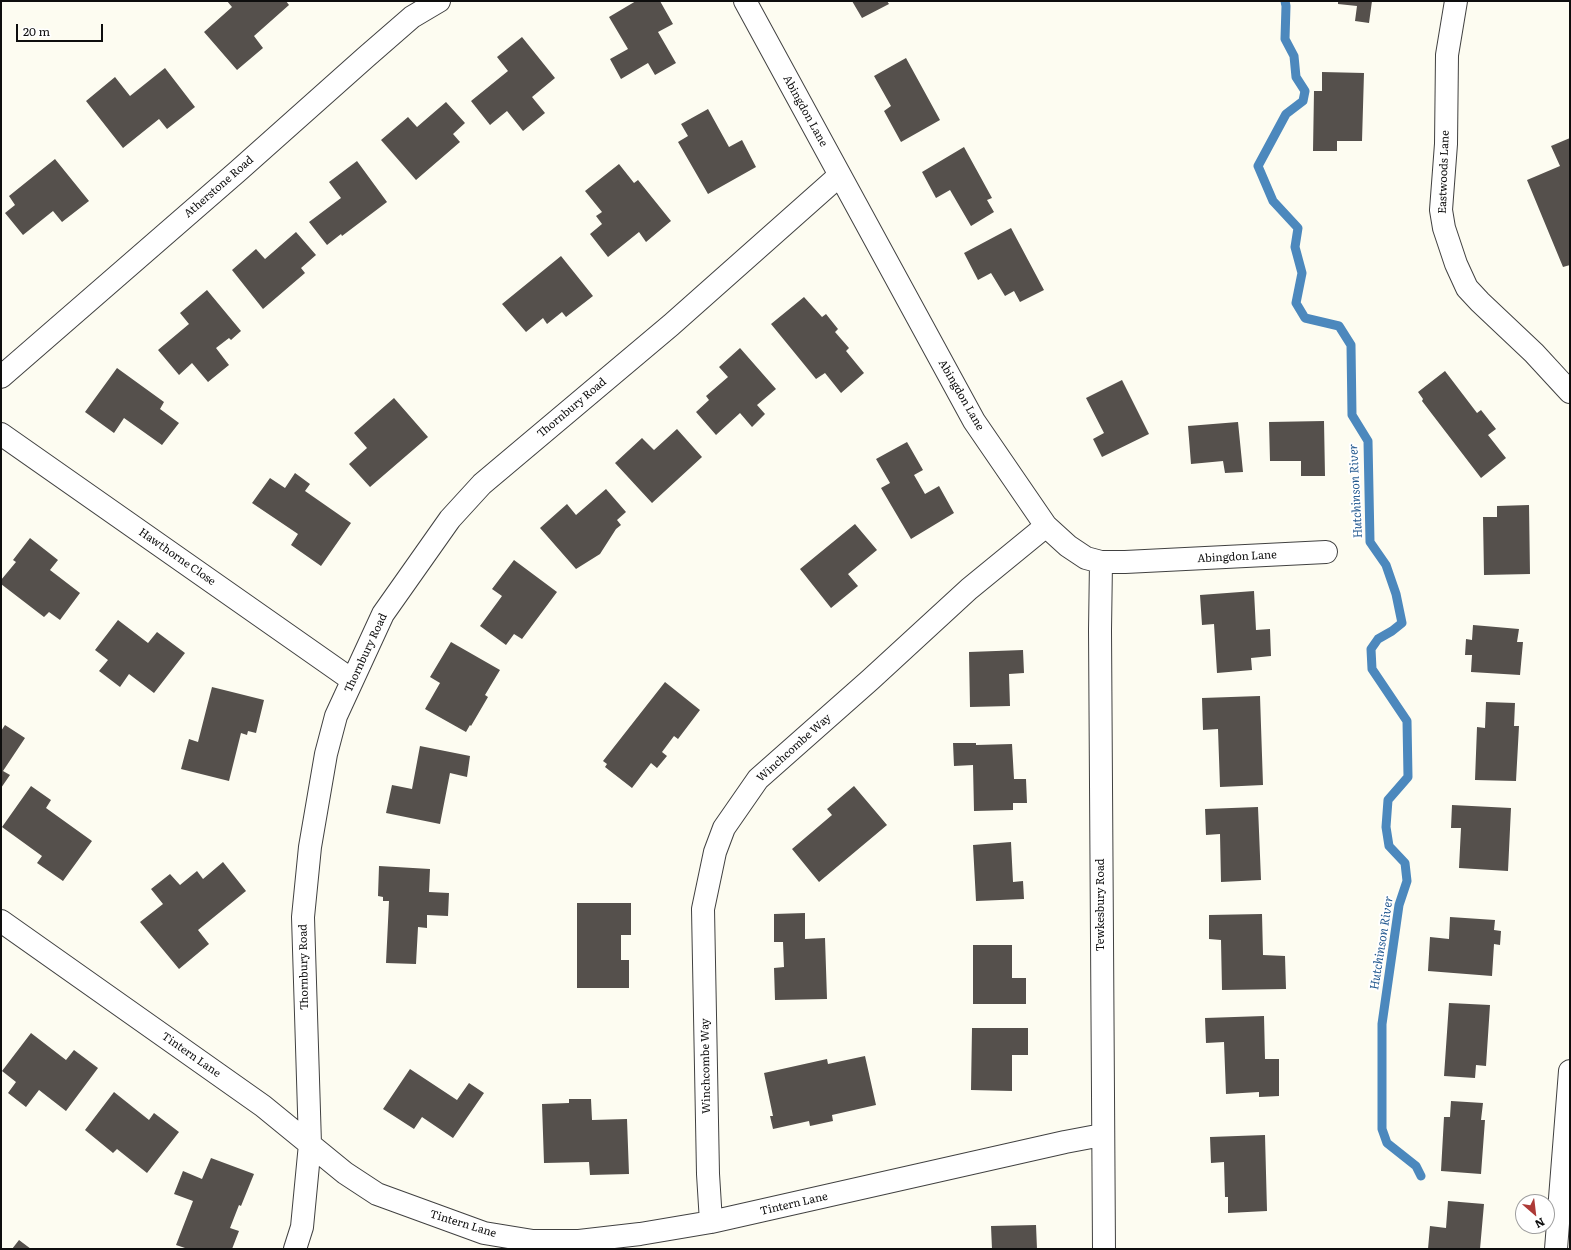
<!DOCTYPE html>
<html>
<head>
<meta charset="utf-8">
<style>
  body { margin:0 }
  #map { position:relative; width:1571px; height:1250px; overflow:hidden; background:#fdfcf1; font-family:Literata,serif }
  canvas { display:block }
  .frame { position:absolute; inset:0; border:2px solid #0e0e0e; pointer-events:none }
  .north { position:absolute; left:1515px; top:1194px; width:40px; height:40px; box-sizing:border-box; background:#fff; border:1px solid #9f9f9f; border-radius:50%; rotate:152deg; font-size:11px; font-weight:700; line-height:16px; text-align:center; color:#0e0e0e }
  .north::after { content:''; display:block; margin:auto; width:14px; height:18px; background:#ad3a37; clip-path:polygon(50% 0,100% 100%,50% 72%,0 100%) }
  .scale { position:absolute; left:16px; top:24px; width:87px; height:18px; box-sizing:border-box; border:2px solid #0e0e0e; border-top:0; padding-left:5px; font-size:12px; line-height:14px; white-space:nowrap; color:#0e0e0e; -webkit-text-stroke:3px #fff; paint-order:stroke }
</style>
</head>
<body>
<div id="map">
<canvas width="1571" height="1250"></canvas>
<div class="frame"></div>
<div class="north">N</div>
<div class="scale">20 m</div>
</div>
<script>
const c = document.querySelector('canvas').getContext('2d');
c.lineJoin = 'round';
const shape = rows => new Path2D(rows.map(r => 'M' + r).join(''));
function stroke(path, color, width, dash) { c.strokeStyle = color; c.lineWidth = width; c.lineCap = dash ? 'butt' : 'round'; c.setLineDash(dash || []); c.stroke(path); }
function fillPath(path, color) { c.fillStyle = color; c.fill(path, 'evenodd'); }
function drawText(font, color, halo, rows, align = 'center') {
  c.font = font + ' Literata,serif'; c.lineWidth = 4; c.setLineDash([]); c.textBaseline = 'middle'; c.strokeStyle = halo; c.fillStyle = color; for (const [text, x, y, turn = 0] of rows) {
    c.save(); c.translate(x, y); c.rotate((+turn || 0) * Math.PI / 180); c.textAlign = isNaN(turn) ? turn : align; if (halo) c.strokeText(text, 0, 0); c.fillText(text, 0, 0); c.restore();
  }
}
stroke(shape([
  [1285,1,1286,6,1285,39,1294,56,1296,77,1305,91,1303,101,1286,114,1258,166,1273,201,1298,228,1295,247,1302,273,1296,303,1305,318,1339,326,1351,345,1352,415,1368,441,1370,542,1386,565,1396,594,1402,623,1392,631,1378,639,1371,649,1372,669,1407,721,1408,777,1388,800,1386,827,1389,846,1405,863,1407,881,1399,905,1382,1024,1382,1129,1387,1143,1416,1166,1421,1176]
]), '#4c88bd', 9);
fillPath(shape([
  [227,1,286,1,289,5,254,36,263,48,237,70,204,32,232,7],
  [636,1,660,1,673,24,658,32,676,63,655,75,648,63,621,79,610,59,628,49,609,17],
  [852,1,887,1,889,4,862,18],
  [1338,1,1372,1,1369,23,1355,21,1357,6,1338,4],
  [522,37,555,78,532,97,545,113,523,131,507,111,490,125,471,101,508,71,497,57],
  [906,58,940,120,901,142,884,111,891,106,874,76],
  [165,68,195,107,167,129,159,119,123,148,86,101,115,77,130,96],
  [1322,72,1364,73,1362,141,1337,141,1337,151,1313,151,1314,91,1322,91],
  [446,102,465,123,453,134,460,142,416,180,381,140,408,117,417,127],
  [708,109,729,147,742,140,756,167,708,194,678,142,688,136,681,124],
  [1570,138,1570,265,1563,267,1527,180,1560,166,1551,146],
  [964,147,992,198,987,200,994,212,971,226,950,190,936,198,922,172],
  [55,159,89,201,62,222,53,211,23,235,5,213,15,205,9,196],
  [357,161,387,202,342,236,341,234,327,245,309,222,341,198,329,182],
  [619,164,634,183,638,180,671,221,646,242,639,232,608,257,590,234,602,224,596,216,602,212,585,191],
  [1011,228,1044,290,1020,302,1014,291,1005,296,991,273,978,280,964,253],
  [296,232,316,255,301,268,305,273,263,309,232,270,256,249,265,259],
  [561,256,593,296,566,317,562,312,547,324,543,318,526,332,502,304],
  [207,290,241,331,231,340,229,338,216,348,229,365,208,382,192,363,179,375,158,350,189,324,180,313],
  [804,297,822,317,826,314,838,329,835,332,849,348,846,351,864,373,841,393,825,373,816,379,771,324],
  [740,348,776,389,757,405,765,414,752,427,740,413,716,435,696,412,709,400,706,396,728,377,719,367],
  [117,368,164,402,160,409,179,423,162,445,124,418,114,433,85,412],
  [1445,371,1477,413,1481,410,1496,429,1488,435,1506,458,1481,478,1422,401,1423,399,1418,392],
  [1122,380,1149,434,1102,457,1093,439,1104,433,1086,398],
  [394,398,428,437,370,487,349,464,367,448,354,433],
  [1324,421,1325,476,1301,476,1301,461,1270,461,1269,422],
  [1238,422,1243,472,1225,473,1223,461,1191,464,1188,426],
  [677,429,702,457,652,503,615,463,642,438,654,450],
  [907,442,923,470,914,475,925,494,939,486,954,513,911,539,881,488,890,483,876,459],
  [295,473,310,484,305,491,351,523,321,566,291,545,298,534,252,503,270,478,285,488],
  [606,489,626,512,617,520,621,525,616,529,600,554,576,569,540,528,567,504,576,515],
  [1529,505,1530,574,1484,575,1483,517,1497,517,1497,506],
  [855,524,877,550,848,574,858,586,831,608,800,569],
  [30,538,58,560,50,570,80,593,60,620,49,612,44,617,1,584,1,580,16,562,13,560],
  [514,560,557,592,522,639,514,634,506,645,480,626,502,596,492,589],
  [1254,591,1256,630,1270,629,1271,656,1251,658,1252,670,1217,673,1214,624,1202,625,1200,595],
  [118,620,148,643,157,632,185,653,154,693,129,674,120,687,99,671,108,660,95,650],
  [1473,625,1519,629,1517,642,1523,642,1520,675,1471,672,1472,655,1465,655,1466,639,1472,640],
  [451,642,500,670,485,695,488,697,471,726,470,725,466,732,425,709,440,683,430,677],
  [1023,650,1024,673,1009,674,1010,706,970,707,969,652],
  [665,682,700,710,678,739,674,736,662,752,667,756,657,768,651,763,632,788,605,767,607,764,603,761],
  [212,687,264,700,256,733,248,731,247,735,241,733,229,781,181,769,189,739,198,742],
  [1260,696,1263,785,1220,787,1218,729,1203,730,1202,698],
  [1486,702,1515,703,1514,726,1519,726,1516,781,1475,780,1477,727,1485,728],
  [5,725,25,738,3,771,10,775,1,788,1,731],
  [953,743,976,743,976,745,1012,744,1014,779,1026,779,1027,803,1013,803,1013,810,974,811,973,765,954,766],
  [420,746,470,756,467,777,450,773,440,824,386,813,392,785,412,789],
  [31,786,51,800,46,808,92,841,63,881,37,863,42,856,2,827],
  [854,786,887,825,819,882,792,849,832,815,827,809],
  [1452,805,1511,808,1508,871,1459,868,1461,828,1451,828],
  [1258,807,1261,880,1221,882,1220,834,1206,835,1205,809],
  [1011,842,1013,882,1023,881,1024,899,976,901,973,845],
  [223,862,246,891,198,930,209,944,179,969,140,922,163,904,151,889,170,874,180,885,197,871,203,879],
  [379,866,430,869,429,892,449,893,448,916,427,915,427,928,418,927,416,964,386,963,389,901,383,901,383,897,378,896],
  [577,903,631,903,631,935,621,935,621,960,629,960,629,988,577,988],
  [805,913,805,939,825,938,827,999,775,1000,774,968,784,967,783,942,774,942,774,914],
  [1262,914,1263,955,1285,956,1286,989,1222,990,1221,940,1209,939,1209,915],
  [1450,917,1495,920,1494,930,1501,931,1500,945,1494,944,1492,976,1428,971,1430,937,1449,939],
  [973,945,1012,945,1012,978,1026,978,1026,1004,973,1004],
  [1449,1003,1490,1005,1486,1066,1476,1065,1475,1078,1444,1076],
  [1264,1016,1265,1059,1279,1059,1279,1096,1259,1097,1259,1092,1226,1094,1224,1042,1206,1043,1205,1018],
  [972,1028,1028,1028,1028,1055,1012,1055,1012,1091,971,1090],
  [31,1033,66,1060,74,1050,98,1068,66,1111,39,1090,26,1107,8,1093,16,1082,2,1071],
  [865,1056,876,1105,832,1115,833,1121,810,1126,809,1121,773,1129,770,1116,773,1116,764,1073,827,1059,828,1064],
  [410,1069,457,1100,469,1083,484,1093,453,1138,422,1117,414,1129,383,1109],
  [114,1092,149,1120,154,1113,179,1132,147,1173,117,1149,113,1153,85,1130],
  [569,1099,591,1099,592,1120,627,1119,629,1174,590,1175,589,1162,544,1163,542,1104,569,1103],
  [1451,1101,1483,1103,1481,1120,1485,1120,1481,1174,1441,1171,1444,1117,1450,1117],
  [1265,1135,1267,1211,1228,1213,1228,1197,1225,1197,1224,1162,1211,1163,1210,1137],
  [211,1158,254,1174,241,1206,239,1205,230,1228,239,1231,232,1249,188,1249,176,1245,193,1201,174,1194,183,1171,202,1179],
  [1448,1201,1484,1204,1480,1249,1428,1249,1430,1226,1446,1228],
  [1036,1225,1037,1249,992,1249,991,1226],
  [19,1240,31,1249,12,1249]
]), '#55504c');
const street = shape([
  [745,1,974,421,1046,526,1068,546,1086,558,1101,562,1125,562,1326,552],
  [1456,1,1447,55,1446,144,1441,210,1444,228,1456,264,1467,288,1480,302,1534,353,1570,392],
  [1,377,238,171,366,57,412,17,439,1],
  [1,434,352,680],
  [1101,562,1100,630,1104,1249],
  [1,921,263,1106,345,1173,377,1194,484,1233,533,1241,579,1241,640,1234,711,1222,1065,1142,1102,1135],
  [711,1222,708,1174,703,909,715,852,724,828,758,779,870,680,969,589,1046,526],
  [295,1249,302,1227,310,1144,303,917,310,847,326,754,336,716,383,614,450,519,482,484,671,325,840,175],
  [1556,1249,1570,1071]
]);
stroke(street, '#414141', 24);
stroke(street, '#fff', 22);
drawText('11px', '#0e0e0e', '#fff', [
  ["Abingdon Lane",805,111,61],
  ["Eastwoods Lane",1444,172,-88],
  ["Atherstone Road",219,187,-41],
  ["Abingdon Lane",961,395,60],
  ["Thornbury Road",572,408,-40],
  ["Hawthorne Close",177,557,35],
  ["Abingdon Lane",1237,557,-3],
  ["Thornbury Road",366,653,-65],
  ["Winchcombe Way",794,748,-42],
  ["Tewkesbury Road",1101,905,-90],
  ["Thornbury Road",304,967,-91],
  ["Tintern Lane",191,1055,35],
  ["Winchcombe Way",706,1066,-91],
  ["Tintern Lane",794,1204,-13],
  ["Tintern Lane",463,1224,17]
]);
drawText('italic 12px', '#265b91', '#fff', [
  ["Hutchinson River",1356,491,-93],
  ["Hutchinson River",1382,943,-81]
]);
</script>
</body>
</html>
